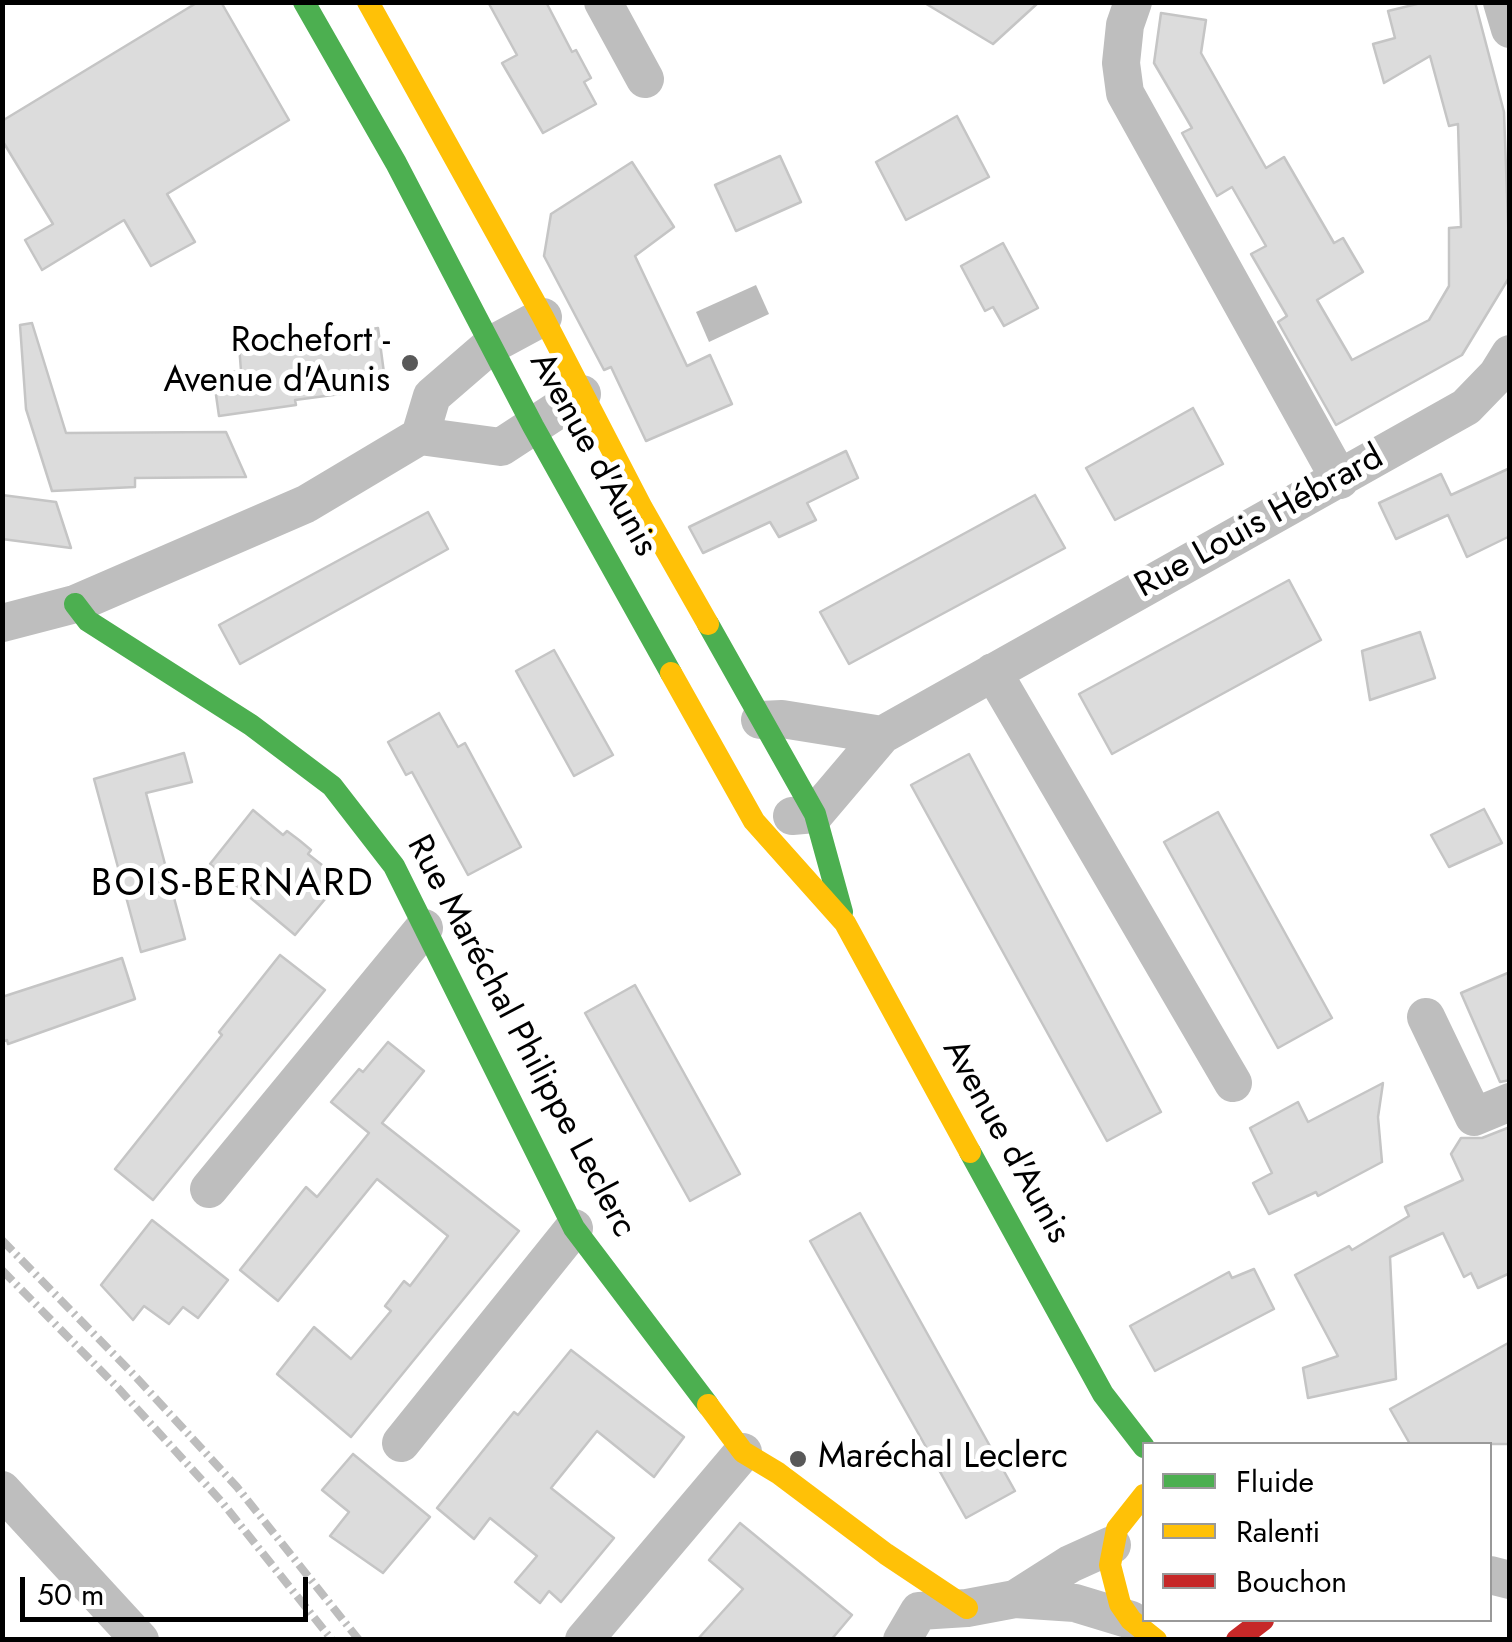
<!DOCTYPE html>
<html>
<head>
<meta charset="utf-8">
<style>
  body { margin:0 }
  #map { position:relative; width:1512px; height:1642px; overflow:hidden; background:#fff; font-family:Jost,sans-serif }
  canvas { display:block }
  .frame { position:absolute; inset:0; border:5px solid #000; pointer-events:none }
  .legend { position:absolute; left:1142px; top:1442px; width:350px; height:180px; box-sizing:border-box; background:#fff; border:2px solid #999; margin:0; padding:12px 18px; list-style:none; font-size:30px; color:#000 }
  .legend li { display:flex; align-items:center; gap:20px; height:50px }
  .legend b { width:50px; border:2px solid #999 }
  .scale { position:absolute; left:20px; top:1577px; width:288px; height:45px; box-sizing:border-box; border:5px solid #000; border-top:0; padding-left:12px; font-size:30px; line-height:35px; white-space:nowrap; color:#000; -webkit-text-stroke:8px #fff; paint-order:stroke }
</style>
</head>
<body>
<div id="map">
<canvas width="1512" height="1642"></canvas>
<div class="frame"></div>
<ul class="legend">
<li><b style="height:12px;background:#4caf50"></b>Fluide</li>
<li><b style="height:12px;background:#ffc107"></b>Ralenti</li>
<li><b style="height:12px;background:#c62828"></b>Bouchon</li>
</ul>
<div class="scale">50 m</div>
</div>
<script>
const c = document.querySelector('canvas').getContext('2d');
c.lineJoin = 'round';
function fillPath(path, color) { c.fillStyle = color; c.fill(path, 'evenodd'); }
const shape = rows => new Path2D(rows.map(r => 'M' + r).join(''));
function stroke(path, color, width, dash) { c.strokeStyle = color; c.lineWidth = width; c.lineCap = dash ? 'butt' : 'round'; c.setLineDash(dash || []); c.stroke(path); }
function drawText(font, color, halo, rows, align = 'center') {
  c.font = font + ' Jost,sans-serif'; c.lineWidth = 10; c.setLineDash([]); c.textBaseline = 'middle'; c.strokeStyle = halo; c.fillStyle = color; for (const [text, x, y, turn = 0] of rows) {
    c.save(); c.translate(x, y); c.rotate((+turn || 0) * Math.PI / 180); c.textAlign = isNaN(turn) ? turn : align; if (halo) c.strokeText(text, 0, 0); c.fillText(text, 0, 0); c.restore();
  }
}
fillPath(shape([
  [756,285,769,314,709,342,696,312]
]), '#bcbcbc');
const building = shape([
  [198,2,221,2,289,120,167,194,195,242,151,266,124,220,42,270,25,240,53,224,2,140,2,121,198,2],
  [488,2,546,2,572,52,576,50,591,78,584,82,596,104,543,133,502,63,517,55,488,2],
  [923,2,1039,2,993,44,923,2],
  [1425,2,1475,2,1504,112,1510,276,1462,355,1336,425,1278,322,1287,316,1251,254,1266,246,1232,187,1217,196,1182,133,1192,128,1154,63,1161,13,1206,20,1201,53,1266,168,1284,157,1334,243,1343,238,1363,272,1317,300,1352,360,1429,320,1449,286,1449,228,1461,227,1458,124,1449,126,1430,56,1384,83,1373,44,1395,38,1388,11,1425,2],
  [957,116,989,177,906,220,876,162,957,116],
  [780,156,801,202,736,231,715,185,780,156],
  [632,162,674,227,635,256,687,366,710,355,732,404,646,441,611,367,604,370,544,256,551,214,632,162],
  [1003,243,1038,308,1004,326,993,307,985,311,961,266,1003,243],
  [32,323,66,433,226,432,246,477,135,478,135,487,52,491,26,409,20,325,32,323],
  [378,328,386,388,295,400,296,405,219,416,213,374,241,371,239,345,282,339,287,354,346,348,345,333,378,328],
  [1193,408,1223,464,1115,520,1086,468,1193,408],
  [846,451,858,478,807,503,816,520,779,537,770,522,703,553,689,527,846,451],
  [1510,468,1510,536,1467,557,1448,515,1396,539,1379,503,1441,474,1451,495,1510,468],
  [2,495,56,502,71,548,2,539,2,495],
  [1035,495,1065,548,849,664,820,612,1035,495],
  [428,512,448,549,240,664,219,625,428,512],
  [1289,580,1321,640,1112,754,1079,694,1289,580],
  [1420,632,1435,678,1370,700,1362,651,1420,632],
  [554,650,613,755,574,776,516,671,554,650],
  [439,713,458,747,465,743,521,847,468,875,412,772,406,775,388,742,439,713],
  [184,753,192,782,146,793,185,939,141,952,94,779,184,753],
  [969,754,1161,1112,1107,1141,911,785,969,754],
  [1484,809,1502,843,1449,867,1431,835,1484,809],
  [253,810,283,835,287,831,299,840,311,850,308,854,341,880,295,935,210,864,253,810],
  [1218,812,1332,1018,1278,1048,1164,842,1218,812],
  [280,955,325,990,153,1200,115,1169,222,1035,219,1032,280,955],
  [122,958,135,999,8,1044,7,1040,2,1042,2,997,122,958],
  [1510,972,1510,1080,1500,1082,1461,993,1510,972],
  [635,985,740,1174,690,1201,585,1013,635,985],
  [388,1042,424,1071,382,1123,519,1231,351,1437,277,1374,314,1327,351,1359,391,1311,385,1306,404,1281,410,1286,448,1236,377,1179,278,1301,240,1270,306,1187,317,1197,369,1133,331,1102,359,1069,363,1072,388,1042],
  [1383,1083,1378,1117,1382,1162,1318,1196,1316,1192,1269,1214,1253,1183,1272,1173,1250,1128,1298,1102,1308,1122,1383,1083],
  [1510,1127,1510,1273,1478,1288,1471,1273,1464,1277,1443,1233,1390,1257,1396,1379,1308,1398,1303,1368,1338,1356,1295,1275,1349,1246,1352,1250,1409,1216,1405,1207,1463,1180,1451,1154,1461,1138,1482,1138,1510,1127],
  [860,1213,1015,1491,966,1518,810,1241,860,1213],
  [152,1220,228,1280,198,1318,183,1307,169,1324,144,1306,133,1320,101,1285,152,1220],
  [1254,1269,1274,1309,1155,1371,1130,1326,1229,1272,1232,1278,1254,1269],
  [1510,1342,1510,1444,1410,1444,1390,1409,1510,1342],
  [571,1350,684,1437,654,1477,597,1431,551,1488,614,1538,561,1602,549,1591,540,1603,515,1582,537,1556,490,1518,474,1539,437,1508,514,1412,518,1415,571,1350],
  [353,1454,430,1517,383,1573,330,1536,349,1512,322,1490,353,1454],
  [740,1523,852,1615,831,1640,697,1640,743,1589,709,1560,740,1523]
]);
fillPath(building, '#dcdcdc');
stroke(building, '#c5c5c5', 2.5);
stroke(shape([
  [603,2,645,79],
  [1133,2,1125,25,1121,63,1125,93,1340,480],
  [1502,2,1510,29],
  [420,436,432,396,491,345,543,317],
  [2,623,75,604,306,504,420,436,501,447,582,394],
  [993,672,1233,1083],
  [760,720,782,719,882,735],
  [792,816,815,814,882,735,1466,407,1497,375,1510,354],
  [1426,1017,1474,1117,1510,1102],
  [209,1189,424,928],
  [401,1443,574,1228],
  [2,1490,140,1640],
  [1490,1575,1510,1580],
  [1015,1599,1070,1564,1112,1545],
  [584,1640,743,1452],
  [902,1640,919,1611,967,1608,1015,1599,1075,1603,1131,1620]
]), '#bebebe', 38);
stroke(shape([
  [304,2,396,163,533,426,671,673],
  [75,604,88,621,251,725,332,786,394,866,574,1228,708,1405],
  [708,624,815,814,842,912],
  [970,1152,1103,1394,1144,1447]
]), '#4caf50', 22);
stroke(shape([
  [368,2,543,317,642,508,708,624],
  [671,673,754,821,845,923,970,1152],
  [708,1405,743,1452,778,1473,886,1554,967,1608],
  [1144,1495,1117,1529,1110,1565,1120,1604,1131,1620,1156,1640]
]), '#ffc107', 22);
stroke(shape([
  [1237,1640,1263,1620]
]), '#c62828', 22);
stroke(shape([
  [2,1240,134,1375,237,1487,359,1640],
  [2,1270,119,1389,221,1501,332,1640]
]), '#bdbdbd', 8, [15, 5, 2.5, 5]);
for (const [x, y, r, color] of [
  [410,363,10,"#595959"],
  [798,1459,10,"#595959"]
]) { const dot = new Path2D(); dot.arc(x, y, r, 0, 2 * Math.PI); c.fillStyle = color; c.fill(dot); stroke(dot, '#fff', 4); }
drawText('35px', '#000', '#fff', [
  ["Rochefort -",390,343],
  ["Avenue d'Aunis",390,383],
  ["Maréchal Leclerc",818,1459,"left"]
], 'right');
drawText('35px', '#000', '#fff', [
  ["Avenue d'Aunis",592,455,61],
  ["Rue Louis Hébrard",1260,523,-29],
  ["Rue Maréchal Philippe Leclerc",520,1037,62],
  ["Avenue d'Aunis",1005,1142,61]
]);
c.letterSpacing = '2.5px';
drawText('38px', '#000', '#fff', [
  ["BOIS-BERNARD",233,886]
]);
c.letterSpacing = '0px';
</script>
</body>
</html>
